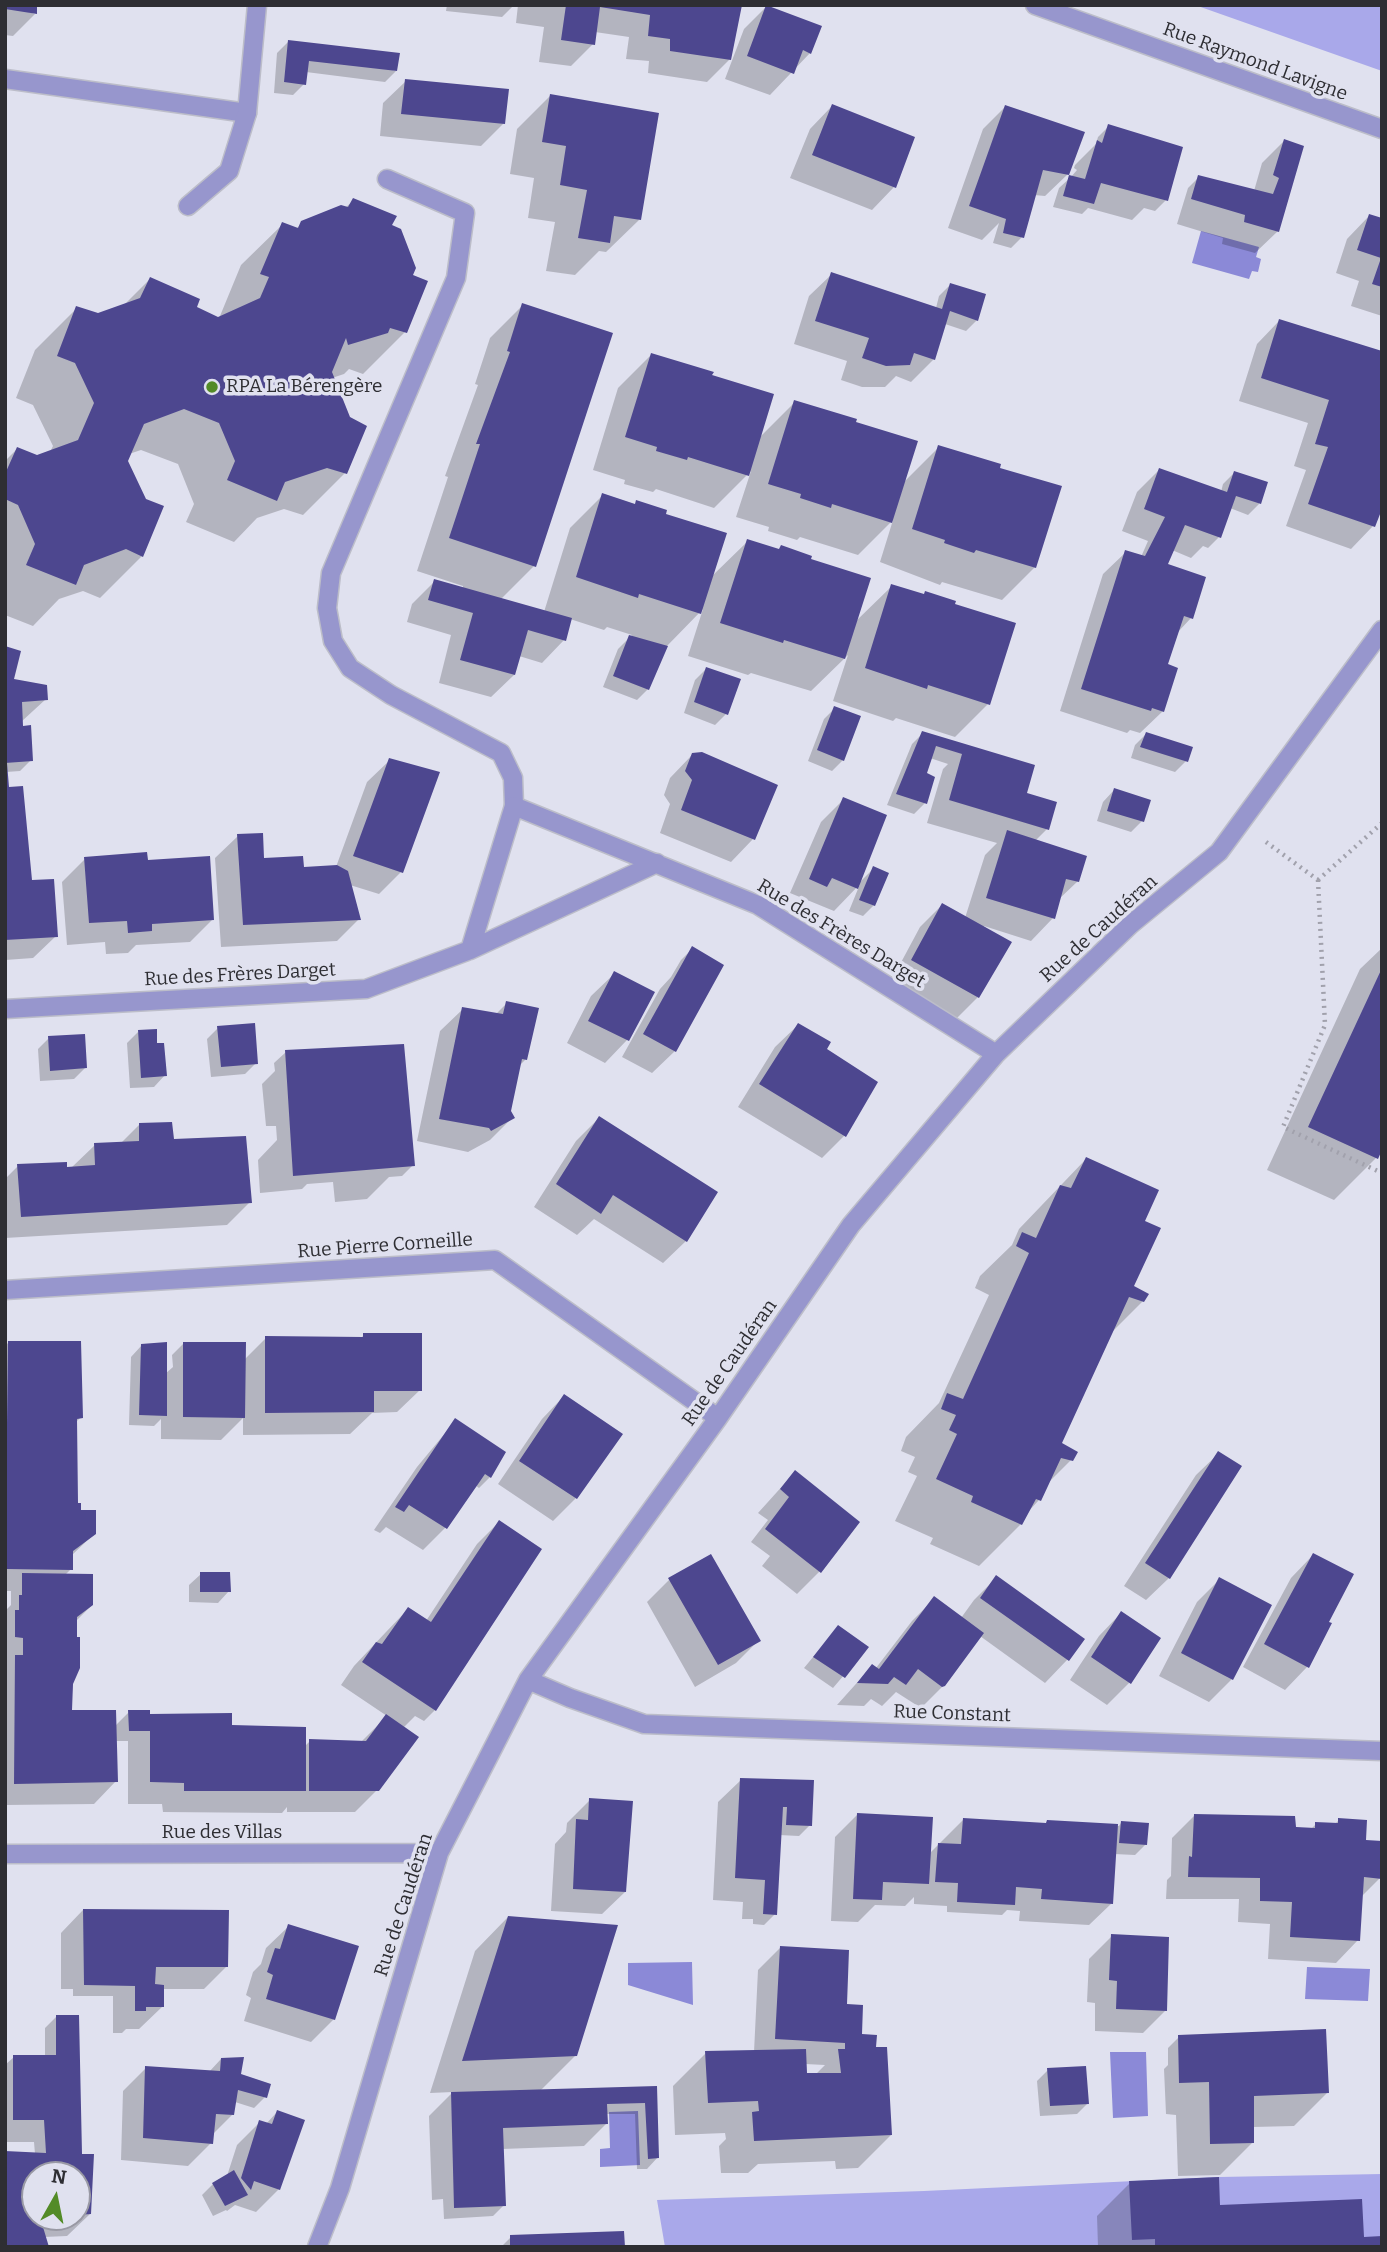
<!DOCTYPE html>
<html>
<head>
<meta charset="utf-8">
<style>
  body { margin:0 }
  #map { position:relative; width:1387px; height:2252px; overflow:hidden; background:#e0e1ef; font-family:Bitter,serif }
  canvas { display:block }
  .frame { position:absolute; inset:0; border:7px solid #2e2e33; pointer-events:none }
  .north { position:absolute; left:21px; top:2161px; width:70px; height:70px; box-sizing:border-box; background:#e0e1ef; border:2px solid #9999a4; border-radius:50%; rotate:9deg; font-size:19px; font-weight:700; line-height:28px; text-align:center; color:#2e2e33 }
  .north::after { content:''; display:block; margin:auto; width:24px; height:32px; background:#538b27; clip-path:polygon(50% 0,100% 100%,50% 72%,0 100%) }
</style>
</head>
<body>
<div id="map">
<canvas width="1387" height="2252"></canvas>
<div class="frame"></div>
<div class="north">N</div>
</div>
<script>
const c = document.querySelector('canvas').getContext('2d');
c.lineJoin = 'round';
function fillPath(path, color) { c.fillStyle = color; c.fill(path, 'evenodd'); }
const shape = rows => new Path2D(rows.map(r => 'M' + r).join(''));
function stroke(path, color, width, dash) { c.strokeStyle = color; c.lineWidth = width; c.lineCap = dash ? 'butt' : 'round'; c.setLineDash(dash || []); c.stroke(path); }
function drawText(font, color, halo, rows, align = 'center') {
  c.font = font + ' Bitter,serif'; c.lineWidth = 7; c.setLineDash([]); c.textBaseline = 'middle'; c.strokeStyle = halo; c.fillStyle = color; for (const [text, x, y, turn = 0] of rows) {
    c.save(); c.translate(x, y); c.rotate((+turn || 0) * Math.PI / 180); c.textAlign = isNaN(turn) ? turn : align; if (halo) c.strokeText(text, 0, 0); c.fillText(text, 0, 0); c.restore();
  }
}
fillPath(shape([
  [1195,5,1382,5,1382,71],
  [1382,2174,1382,2247,665,2247,657,2200,924,2191,1219,2177]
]), '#a9a8ea');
fillPath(shape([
  [1201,231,1259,247,1256,257,1261,259,1258,272,1252,271,1249,279,1192,263],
  [692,1962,693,2005,628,1985,628,1963],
  [1307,1967,1370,1969,1368,2001,1305,1999],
  [1110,2052,1146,2052,1148,2116,1113,2118],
  [638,2111,640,2165,600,2167,600,2149,610,2148,609,2112]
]), '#8b89d7');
fillPath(shape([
  [5,5,35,14,13,36,5,35],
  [447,5,514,5,502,17,446,11],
  [518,5,740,5,730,59,707,82,648,73,649,61,626,59,629,37,595,32,593,44,571,66,539,62,544,27,516,23],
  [767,6,810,53,770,95,725,79,744,29],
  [288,42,396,71,385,82,306,72,304,84,293,95,274,93,277,53],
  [406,81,504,123,481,146,380,136,383,103],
  [550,96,639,220,606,252,599,251,575,275,546,271,555,222,528,218,534,178,510,174,517,129],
  [832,106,913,138,894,187,872,210,790,178,810,129],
  [1005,107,1068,174,1045,196,1034,195,1022,237,1011,248,993,243,999,223,982,240,948,228,983,129],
  [1109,126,1166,200,1155,211,1144,208,1132,220,1088,208,1082,214,1053,207,1059,188,1071,177,1077,170,1074,168,1075,165,1096,144,1098,137],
  [1284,141,1278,231,1255,253,1222,244,1223,238,1177,224,1188,188,1199,177,1254,191,1262,163],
  [354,200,390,225,411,276,405,332,363,374,349,369,344,374,332,378,345,473,303,515,284,509,257,518,234,542,186,522,194,504,178,464,141,450,129,454,127,461,142,556,100,598,83,591,59,599,33,626,5,615,5,461,17,449,37,457,50,452,53,446,33,405,16,398,35,350,77,308,98,315,123,306,150,279,195,307,218,319,223,317,220,316,241,265,283,224,296,229,302,223,345,208],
  [1369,216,1382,220,1382,316,1351,306,1359,281,1336,273,1347,239],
  [832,274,936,308,939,296,950,285,977,320,966,331,945,324,934,359,911,382,896,376,885,387,862,387,841,380,847,361,794,344,809,296],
  [523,305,534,566,500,600,544,612,570,528,603,495,634,505,637,502,664,515,710,578,748,541,808,560,855,622,892,586,988,704,955,737,896,718,893,721,833,701,848,655,811,691,751,673,748,675,688,656,703,609,666,647,648,689,637,700,603,687,618,649,632,635,607,627,604,630,570,619,564,640,542,663,519,656,514,675,491,697,439,683,451,635,407,622,412,604,435,581,463,589,463,586,417,571,448,477,445,476,478,385,475,384,490,338],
  [1279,321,1382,353,1373,526,1351,549,1286,526,1306,470,1294,466,1308,423,1239,401,1257,344],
  [651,355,710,376,758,439,795,402,854,423,903,483,939,447,1035,567,1002,600,942,582,940,585,880,562,893,520,858,555,800,537,797,540,768,531,769,527,736,517,751,471,714,508,656,489,653,492,624,484,625,480,593,470,618,388],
  [1159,470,1221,492,1223,484,1234,473,1266,484,1259,504,1248,515,1230,508,1219,537,1208,548,1203,546,1191,558,1172,550,1166,563,1191,618,1177,633,1166,666,1163,711,1140,733,1130,730,1127,733,1060,711,1103,574,1126,552,1141,557,1148,541,1122,531,1137,492],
  [5,647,12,681,46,699,21,722,31,760,20,771,6,772,7,789,31,882,56,936,33,958,5,960],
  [706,669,738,680,726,714,715,725,684,713,695,680],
  [835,708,843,760,832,771,808,761,824,719],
  [923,733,1033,766,1023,800,1047,829,1035,841,1078,881,1058,900,1053,918,1031,941,984,926,978,997,955,1020,890,983,920,927,942,905,965,918,985,855,997,843,927,823,943,769,948,764,930,758,925,774,925,803,914,814,887,805,912,744],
  [1146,734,1186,761,1175,772,1131,758,1135,745],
  [692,755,775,785,753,839,731,862,660,833,670,804,664,795,670,778],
  [390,760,401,872,379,894,350,885,359,919,337,941,221,947,215,858,238,836,263,860,302,869,336,867,367,782],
  [1114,790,1142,821,1131,832,1097,821,1103,802],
  [844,799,858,884,874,868,874,905,863,916,849,911,860,884,834,911,790,893,821,822],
  [85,859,146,862,213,919,190,942,136,945,128,953,106,954,105,942,67,945,62,882],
  [1382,948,1382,1146,1376,1158,1334,1200,1267,1170,1360,969],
  [692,949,675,1051,652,1073,622,1057,660,989,671,977,681,960],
  [614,974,653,993,627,1040,605,1063,567,1043,591,996],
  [507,1003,526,1059,519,1066,509,1111,513,1117,490,1140,468,1152,417,1141,440,1031,463,1009,495,1015],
  [798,1025,824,1049,844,1136,822,1158,738,1107,775,1047],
  [218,1028,256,1063,245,1074,211,1077,207,1039],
  [138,1032,165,1075,154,1087,130,1088,127,1043],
  [49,1038,85,1068,74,1079,40,1081,38,1049],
  [286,1052,413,1165,402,1176,389,1177,367,1199,335,1202,333,1182,307,1184,302,1189,260,1193,258,1160,277,1140,276,1126,266,1126,262,1084,275,1071,274,1063],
  [599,1118,686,1241,663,1263,594,1219,577,1235,534,1207,576,1141],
  [140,1124,172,1141,250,1202,227,1225,5,1238,5,1179,18,1166,71,1168,95,1145,120,1144],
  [1086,1159,1143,1222,1131,1287,1143,1301,1110,1334,1060,1444,1071,1460,1046,1485,1039,1500,1027,1513,1021,1524,979,1566,930,1544,933,1538,895,1521,917,1476,908,1472,915,1457,901,1451,906,1437,939,1403,989,1295,975,1288,980,1276,1012,1245,1019,1229],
  [364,1335,420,1390,397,1412,372,1413,350,1434,243,1435,243,1418,221,1440,161,1439,161,1419,154,1426,129,1425,131,1357,142,1345,165,1374,173,1367,172,1355,183,1344,244,1360,266,1338,360,1339],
  [8,1343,81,1417,76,1422,76,1502,79,1511,95,1533,71,1556,71,1569,64,1576,92,1605,76,1621,71,1712,115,1726,129,1712,230,1727,305,1746,310,1741,361,1742,387,1716,341,1685,354,1666,386,1632,408,1609,426,1621,477,1544,499,1522,540,1550,435,1710,424,1721,415,1716,403,1728,378,1789,355,1812,287,1812,287,1807,282,1813,163,1812,162,1804,128,1804,128,1741,115,1741,116,1781,94,1804,5,1805,5,1611,11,1605,11,1591,5,1591,5,1346],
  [564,1396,620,1435,576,1498,553,1521,498,1484,542,1419],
  [456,1420,490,1477,479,1488,475,1485,445,1528,423,1550,386,1527,380,1533,374,1530,417,1467],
  [1219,1453,1169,1578,1146,1600,1124,1586,1196,1475],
  [795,1472,858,1522,819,1572,797,1594,762,1566,770,1556,751,1542,768,1520,758,1513],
  [1313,1555,1327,1623,1330,1624,1307,1667,1285,1690,1243,1667,1291,1578],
  [201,1574,229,1591,218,1603,189,1602,189,1585],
  [996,1578,1082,1640,1067,1660,1045,1683,980,1636,944,1685,921,1708,896,1692,882,1706,871,1699,864,1706,837,1705,872,1666,876,1668,912,1621,934,1599,961,1618,974,1600],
  [1220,1579,1232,1679,1209,1702,1159,1676,1197,1602],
  [669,1580,758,1641,736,1663,695,1687,647,1602],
  [1121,1613,1159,1638,1129,1683,1107,1705,1070,1680,1099,1636],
  [838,1627,867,1648,833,1688,804,1668],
  [741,1780,788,1782,810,1825,799,1836,779,1835,775,1914,764,1925,753,1924,753,1919,742,1919,743,1902,713,1900,718,1802],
  [590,1800,625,1892,602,1914,551,1911,555,1844,566,1832,567,1823],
  [857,1815,929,1854,963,1820,1045,1825,1048,1822,1119,1826,1121,1823,1146,1844,1135,1855,1114,1854,1112,1903,1089,1925,1019,1921,1020,1911,1007,1910,1002,1915,947,1912,947,1906,914,1904,914,1897,905,1906,875,1905,858,1922,831,1921,835,1837],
  [1194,1816,1311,1829,1316,1824,1334,1825,1339,1820,1364,1841,1380,1878,1361,1897,1358,1940,1336,1963,1268,1959,1270,1924,1238,1922,1239,1899,1166,1899,1167,1880,1171,1876,1172,1838],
  [83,1910,227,1966,204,1989,162,1989,162,2007,139,2029,126,2029,122,2033,113,2033,113,1996,73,1996,73,1989,61,1989,61,1933],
  [508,1917,576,2055,540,2091,656,2087,658,2157,647,2169,637,2169,635,2114,606,2114,607,2123,584,2146,502,2149,504,2205,493,2216,444,2219,443,2199,432,2200,429,2116,453,2092,430,2093,475,1951],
  [289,1926,334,2019,311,2042,244,2021,251,1998,246,1995,253,1972,261,1964,266,1948],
  [1112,1936,1165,2011,1143,2033,1095,2031,1095,2003,1087,2002,1089,1959],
  [780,1948,845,2009,860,2036,875,2046,891,2135,858,2168,836,2169,835,2161,758,2164,748,2173,721,2173,719,2146,726,2139,725,2133,675,2135,673,2086,706,2053,754,2052,758,1970],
  [805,2064,825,2065,815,2075,806,2074],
  [56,2017,90,2214,67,2236,44,2237,5,2247,35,2154,34,2142,5,2142,5,2065,14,2057,45,2057,45,2028],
  [35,2175,77,2175,77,2217,35,2217],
  [1179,2037,1327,2093,1294,2126,1253,2127,1253,2142,1220,2175,1178,2176,1176,2115,1166,2114,1164,2069,1168,2065,1168,2048],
  [221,2059,265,2097,254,2108,235,2102,233,2114,212,2135,211,2143,188,2166,121,2160,123,2091,146,2068,209,2072],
  [1048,2070,1088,2103,1077,2114,1040,2116,1037,2081],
  [277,2112,279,2189,256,2212,235,2205,227,2211,226,2210,213,2216,202,2195,213,2184,227,2176,237,2145,260,2122,266,2124],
  [1130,2183,1218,2207,1362,2239,1382,2247,1098,2247,1097,2216],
  [511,2237,623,2247,501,2247]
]), '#0003');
fillPath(shape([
  [5,5,37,5,37,14,5,9],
  [566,5,742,5,731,60,670,51,670,39,648,36,650,15,600,7,595,45,561,40],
  [766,5,822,26,811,54,803,50,794,74,747,56],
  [288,40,400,53,397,71,309,61,306,85,284,82],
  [405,79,509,89,505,124,401,114],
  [550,94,659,113,641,220,614,216,610,243,578,238,587,190,560,185,566,146,542,142],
  [832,104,915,137,896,188,812,155],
  [1005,105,1085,132,1069,175,1043,170,1024,238,1003,233,1006,219,969,206],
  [1108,124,1183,147,1168,201,1101,183,1094,204,1063,196,1069,175,1085,179,1097,140,1102,143],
  [1284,139,1304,146,1279,232,1244,222,1245,215,1191,199,1198,175,1273,194,1279,178,1273,175],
  [353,198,397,216,392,225,401,229,416,268,413,275,428,281,407,333,390,328,388,333,348,345,346,338,332,372,350,417,367,426,347,474,327,468,285,482,277,501,227,480,235,461,219,423,184,409,144,424,128,461,146,499,164,506,143,557,126,549,84,565,76,585,26,565,35,544,18,505,5,499,5,474,17,447,37,455,78,440,94,403,75,363,57,356,76,306,98,313,140,298,150,277,200,299,197,307,218,317,260,298,269,277,260,274,282,222,298,228,301,221,341,205,348,207],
  [1369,214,1382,218,1382,287,1372,284,1381,258,1357,250],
  [831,272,942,309,950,283,986,294,978,321,950,311,935,360,914,353,910,365,886,366,862,358,869,338,815,321],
  [522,303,613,333,536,567,449,538,480,444,476,444,510,352,507,351],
  [1279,319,1382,351,1382,509,1375,527,1308,504,1328,447,1315,444,1329,400,1261,378],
  [651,353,714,372,712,375,774,394,749,476,688,457,687,460,656,451,657,447,625,437],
  [794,400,857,419,856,422,918,441,892,523,832,504,831,508,800,498,801,494,768,484],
  [938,445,1001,464,1000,468,1062,486,1036,568,976,550,974,553,944,543,945,540,912,529],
  [1159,468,1227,492,1234,471,1268,482,1261,504,1236,496,1221,538,1185,525,1168,564,1206,577,1193,619,1184,616,1168,664,1178,668,1164,712,1152,708,1151,711,1081,689,1125,550,1145,556,1165,517,1144,509],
  [602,493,635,504,636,500,667,510,666,514,727,533,701,614,639,594,638,598,576,577],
  [747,539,779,549,781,545,812,556,811,559,871,578,845,659,784,640,783,643,720,623],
  [434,579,572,618,566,641,528,630,515,675,460,660,473,613,428,600],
  [891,584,924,594,925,591,956,601,955,604,1016,623,990,705,928,685,927,689,865,668],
  [629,635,668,646,649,690,613,676],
  [5,646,21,651,14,679,47,685,48,700,22,702,23,726,31,725,33,761,5,763],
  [706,667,741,679,728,715,694,702],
  [834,706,861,716,844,761,817,750],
  [922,731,1035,765,1027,793,1057,802,1049,830,949,800,962,754,936,746,927,773,935,777,927,804,896,794],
  [1146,732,1193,747,1188,762,1140,747],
  [702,752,778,785,755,840,681,810,692,780,685,771,692,753],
  [389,758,440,772,403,873,353,856],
  [5,763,7,763,9,787,23,786,32,880,54,879,58,937,5,940],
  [1114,788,1151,800,1144,822,1107,811],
  [843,797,887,815,858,889,832,878,827,887,809,879],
  [1007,830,1087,856,1079,882,1066,879,1055,919,986,898],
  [263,833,264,858,303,856,304,867,337,865,348,871,361,920,243,925,237,834],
  [147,852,148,860,210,856,214,920,152,924,152,931,128,933,127,921,89,923,84,857],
  [873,866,889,873,875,906,859,900],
  [942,903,1012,942,979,998,911,960],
  [692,946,724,965,676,1052,643,1034],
  [1382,968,1382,1150,1378,1159,1308,1127],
  [614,971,655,992,629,1041,588,1021],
  [506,1001,539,1008,527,1060,522,1059,511,1111,515,1118,491,1131,489,1128,439,1119,462,1007,503,1014],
  [255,1023,258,1064,221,1067,217,1026],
  [798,1023,831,1042,827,1049,878,1082,846,1137,759,1084],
  [157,1029,157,1043,164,1043,167,1076,141,1078,138,1030],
  [85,1034,87,1068,50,1071,48,1036],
  [404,1044,415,1166,293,1176,285,1050],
  [599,1116,718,1192,687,1242,613,1195,601,1214,556,1184],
  [172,1122,174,1139,246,1136,252,1203,21,1217,17,1164,67,1162,67,1167,95,1165,94,1143,139,1141,139,1123],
  [1086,1157,1159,1190,1145,1221,1161,1228,1134,1286,1149,1294,1144,1302,1129,1297,1062,1443,1078,1452,1073,1461,1061,1458,1041,1501,1036,1499,1022,1525,971,1502,973,1496,936,1479,957,1434,949,1430,956,1415,941,1409,947,1393,963,1399,1029,1253,1016,1246,1022,1232,1036,1238,1060,1185,1071,1188],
  [363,1333,422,1333,422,1391,374,1391,374,1412,265,1413,265,1336,363,1337],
  [8,1341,81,1341,83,1418,77,1419,78,1503,81,1503,81,1510,96,1510,96,1534,73,1551,73,1570,7,1569,5,1423,7,1423],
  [167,1342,167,1416,139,1415,141,1344],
  [183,1342,246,1342,245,1418,183,1417],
  [564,1394,623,1434,577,1499,519,1461],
  [455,1418,506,1452,491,1478,485,1474,447,1529,409,1505,404,1512,395,1507],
  [1218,1451,1242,1466,1170,1579,1145,1563],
  [795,1470,860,1522,821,1573,765,1529,789,1497,780,1489],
  [499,1520,542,1549,436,1711,362,1662,376,1642,382,1644,408,1607,431,1622],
  [1313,1553,1354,1574,1329,1622,1332,1623,1309,1668,1264,1644],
  [711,1554,761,1641,718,1665,668,1578],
  [200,1572,230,1572,231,1592,200,1592],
  [22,1573,93,1574,93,1605,77,1617,77,1637,80,1637,80,1668,73,1684,72,1710,116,1710,118,1782,14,1784,15,1655,23,1655,23,1638,15,1637,15,1610,19,1610,19,1595,22,1595],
  [996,1575,1085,1639,1069,1661,980,1598],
  [1219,1577,1272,1605,1233,1680,1181,1653],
  [934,1596,984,1633,945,1686,942,1687,918,1669,906,1685,894,1677,888,1684,857,1683,872,1664,879,1669],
  [1121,1611,1161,1638,1131,1684,1091,1657],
  [838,1625,869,1647,845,1678,813,1657],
  [128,1710,150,1710,150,1714,232,1713,232,1725,306,1727,306,1791,184,1791,184,1783,150,1782,150,1731,129,1731],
  [386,1714,419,1737,379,1791,309,1791,309,1739,366,1741],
  [740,1778,814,1780,812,1826,786,1825,787,1807,783,1807,777,1915,763,1914,765,1880,735,1878],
  [589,1798,633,1801,626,1892,573,1889,576,1819,588,1820],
  [857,1813,933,1817,929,1884,883,1882,882,1900,853,1899],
  [1194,1814,1295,1816,1296,1827,1315,1828,1315,1822,1338,1823,1338,1818,1367,1820,1366,1840,1382,1841,1382,1879,1364,1877,1360,1941,1290,1937,1292,1902,1260,1901,1260,1878,1188,1877,1189,1856,1192,1857],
  [963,1818,1046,1823,1047,1820,1118,1824,1113,1904,1041,1899,1042,1889,1016,1887,1015,1905,957,1902,958,1883,935,1882,938,1843,961,1844],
  [1121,1821,1149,1823,1147,1845,1119,1843],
  [83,1909,229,1910,228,1967,156,1967,155,1984,164,1985,164,2007,146,2007,146,2011,135,2011,135,1986,84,1985],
  [508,1916,618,1925,577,2056,462,2061],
  [288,1924,359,1946,335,2020,266,1999,273,1975,267,1972,275,1948,280,1949],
  [1111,1934,1169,1937,1167,2011,1116,2009,1117,1981,1109,1980],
  [780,1946,849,1950,847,2004,863,2005,862,2034,877,2035,876,2047,887,2047,892,2135,754,2141,752,2112,759,2111,758,2101,708,2103,705,2051,806,2049,807,2073,841,2073,838,2049,845,2049,845,2043,775,2039],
  [56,2015,79,2015,82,2154,94,2154,91,2214,77,2215,77,2175,35,2175,35,2217,40,2217,49,2247,5,2247,5,2151,46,2153,44,2120,13,2120,13,2055,56,2055],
  [1326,2029,1329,2093,1254,2096,1254,2143,1210,2144,1209,2082,1179,2083,1178,2035],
  [244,2057,241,2074,271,2084,267,2098,238,2090,234,2115,216,2114,213,2144,143,2138,145,2066,220,2071,221,2058],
  [1086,2066,1089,2104,1050,2106,1047,2068],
  [657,2086,659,2158,648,2159,645,2103,607,2104,608,2124,503,2128,506,2206,454,2208,451,2092],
  [277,2110,305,2120,280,2190,254,2181,251,2190,241,2178,259,2120,272,2124],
  [234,2170,248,2195,225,2206,212,2183],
  [1219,2177,1220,2205,1362,2199,1364,2237,1382,2236,1382,2247,1155,2247,1155,2239,1132,2240,1129,2181],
  [624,2231,625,2247,510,2247,510,2235]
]), '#4d478f');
const lane = shape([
  [5,79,247,113],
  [387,179,465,213,456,278,331,573,327,608,333,641,350,668,391,695,501,753,513,778,514,806]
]);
const street = shape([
  [1035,5,1382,129],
  [188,206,229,171,247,113,257,5],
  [470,950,514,806,758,905,996,1054],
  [5,1009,366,989,470,950,657,863],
  [5,1290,495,1260,718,1418],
  [528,1680,570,1698,644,1724,1382,1751],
  [5,1854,439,1853],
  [317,2247,340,2188,439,1853,528,1680,718,1418,851,1225,996,1054,1130,925,1219,852,1382,630]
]);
stroke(lane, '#bcbdc9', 21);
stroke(street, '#bcbdc9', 21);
stroke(shape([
  [1266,842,1318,880],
  [1318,880,1325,1025,1283,1127,1382,1173],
  [1318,880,1382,823]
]), '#a1a1ac', 4.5, [2, 5]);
stroke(lane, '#9796cd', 18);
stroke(street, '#9796cd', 18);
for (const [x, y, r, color] of [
  [212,387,7,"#538b27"]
]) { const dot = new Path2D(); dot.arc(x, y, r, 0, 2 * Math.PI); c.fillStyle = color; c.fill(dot); stroke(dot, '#e0e1ef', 2.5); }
drawText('19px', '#2e2e33', '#e0e1ef', [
  ["Rue Raymond Lavigne",1255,62,20],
  ["Rue de Caudéran",1099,929,-42],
  ["Rue des Frères Darget",841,934,31],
  ["Rue des Frères Darget",240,975,-3],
  ["Rue Pierre Corneille",385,1246,-4],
  ["Rue de Caudéran",730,1363,-55],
  ["Rue Constant",952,1714,2],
  ["Rue des Villas",222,1833],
  ["Rue de Caudéran",404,1905,-72]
]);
drawText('19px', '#2e2e33', '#e0e1ef', [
  ["RPA La Bérengère",226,387]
], 'left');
</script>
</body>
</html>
